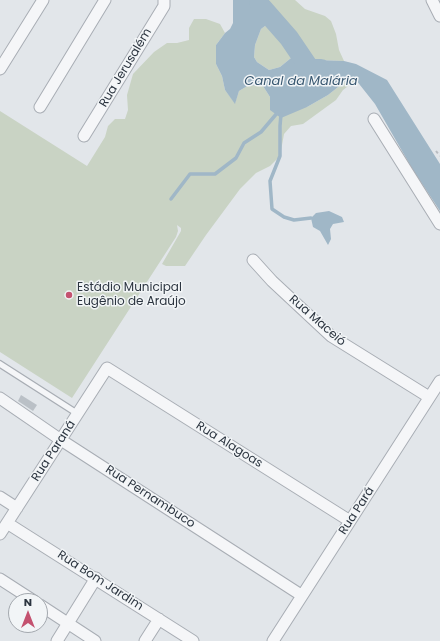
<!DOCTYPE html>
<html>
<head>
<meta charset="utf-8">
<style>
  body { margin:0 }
  #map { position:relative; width:440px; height:641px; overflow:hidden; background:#e2e6ea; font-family:Poppins,sans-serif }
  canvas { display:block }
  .north { position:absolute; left:8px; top:593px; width:40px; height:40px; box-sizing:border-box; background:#f2f5f7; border:1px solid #a3a8ae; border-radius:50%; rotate:0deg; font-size:11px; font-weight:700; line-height:16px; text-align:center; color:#2c3540 }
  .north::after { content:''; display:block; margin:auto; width:14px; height:18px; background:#c45270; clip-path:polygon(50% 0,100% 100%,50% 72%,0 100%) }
</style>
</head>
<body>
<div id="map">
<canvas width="440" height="641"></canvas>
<div class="north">N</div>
</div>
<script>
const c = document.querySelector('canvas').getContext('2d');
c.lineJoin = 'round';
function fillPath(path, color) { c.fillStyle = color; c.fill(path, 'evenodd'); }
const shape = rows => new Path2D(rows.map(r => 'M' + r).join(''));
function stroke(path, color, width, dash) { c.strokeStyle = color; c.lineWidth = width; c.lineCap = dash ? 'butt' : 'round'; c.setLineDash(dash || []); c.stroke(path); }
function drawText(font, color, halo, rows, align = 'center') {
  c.font = font + ' Poppins,sans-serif'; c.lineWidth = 3; c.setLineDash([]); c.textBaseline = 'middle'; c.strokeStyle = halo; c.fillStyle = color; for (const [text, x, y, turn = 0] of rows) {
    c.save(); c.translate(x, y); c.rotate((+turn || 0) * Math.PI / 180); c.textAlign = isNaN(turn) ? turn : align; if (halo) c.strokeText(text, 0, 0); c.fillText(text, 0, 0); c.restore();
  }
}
fillPath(shape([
  [267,0,295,0,305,9,325,16,331,21,336,34,339,50,344,61,314,60,308,56,291,58,280,67,269,70,257,62,254,57,255,45,261,29,269,23,281,23,278,12,267,2],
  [194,19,206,19,220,24,225,33,216,45,216,64,222,76,225,90,235,103,239,91,249,85,263,86,270,97,307,107,328,95,347,80,352,79,356,80,343,90,336,100,303,124,291,126,284,134,280,156,270,166,256,173,240,189,206,235,185,266,166,266,162,264,181,231,181,228,177,225,178,231,176,237,72,398,0,352,0,111,87,166,105,137,108,126,115,119,125,119,128,110,127,95,133,74,154,52,167,43,177,43,189,40,189,28]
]), '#c9d3c4');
fillPath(shape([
  [233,0,267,0,267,2,278,12,282,23,269,23,261,29,255,45,254,57,257,62,269,70,280,67,291,58,308,56,315,60,344,61,356,64,387,80,440,164,440,211,413,170,375,104,356,80,352,79,347,80,328,95,307,107,281,118,270,110,270,97,263,86,249,85,239,91,235,104,225,90,222,76,216,64,216,45,225,33,230,29,233,23],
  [329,211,342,217,344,222,333,224,330,229,331,239,328,245,320,231,313,227,311,218,316,213]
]), '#a0b7c7');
stroke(shape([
  [281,114,280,126,280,156,270,181,272,209,284,217,294,220,311,218],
  [171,199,190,174,215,174,236,158,244,143,261,132,278,112]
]), '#a0b7c7', 3.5);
stroke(shape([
  [259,0,260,5,289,38,310,69,321,69]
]), '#a0b7c7', 20);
fillPath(shape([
  [21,395,37,405,33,411,18,401]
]), '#bac0c6');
const service = shape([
  [0,364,78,414]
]);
const minor = shape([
  [432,0,440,16],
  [0,69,43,0],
  [40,107,105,0],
  [374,119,440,224],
  [84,136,164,6,164,0],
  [253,260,272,281,331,336,429,397],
  [0,398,61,440,301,595],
  [0,497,17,508],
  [7,523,193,641],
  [0,534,107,368,350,521],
  [0,579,34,601],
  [40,605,95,641],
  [57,641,96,578],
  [145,641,159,619],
  [273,641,440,381]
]);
stroke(service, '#a8adb4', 8);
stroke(minor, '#a8adb4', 13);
stroke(shape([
  [436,151,440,156]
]), '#b9bcc1', 2, [3, 3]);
stroke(service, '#f5f6f8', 5.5);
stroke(minor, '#f5f6f8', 11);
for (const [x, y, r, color] of [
  [69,295,4,"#c45270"]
]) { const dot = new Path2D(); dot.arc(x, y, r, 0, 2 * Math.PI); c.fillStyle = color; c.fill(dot); stroke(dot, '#f2f5f7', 1.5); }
drawText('12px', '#2c3540', '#f2f5f7', [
  ["Rua Jerusalém",126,68,-59],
  ["Rua Maceió",317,321,41],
  ["Rua Alagoas",229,445,32],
  ["Rua Paraná",54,451,-57],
  ["Rua Pernambuco",150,497,33],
  ["Rua Pará",357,511,-57],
  ["Rua Bom Jardim",100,581,33]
]);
drawText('12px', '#2c3540', '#f2f5f7', [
  ["Estádio Municipal",77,288],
  ["Eugênio de Araújo",77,302]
], 'left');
drawText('italic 13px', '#395871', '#f2f5f7', [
  ["Canal da Malária",301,82]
]);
</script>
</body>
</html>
